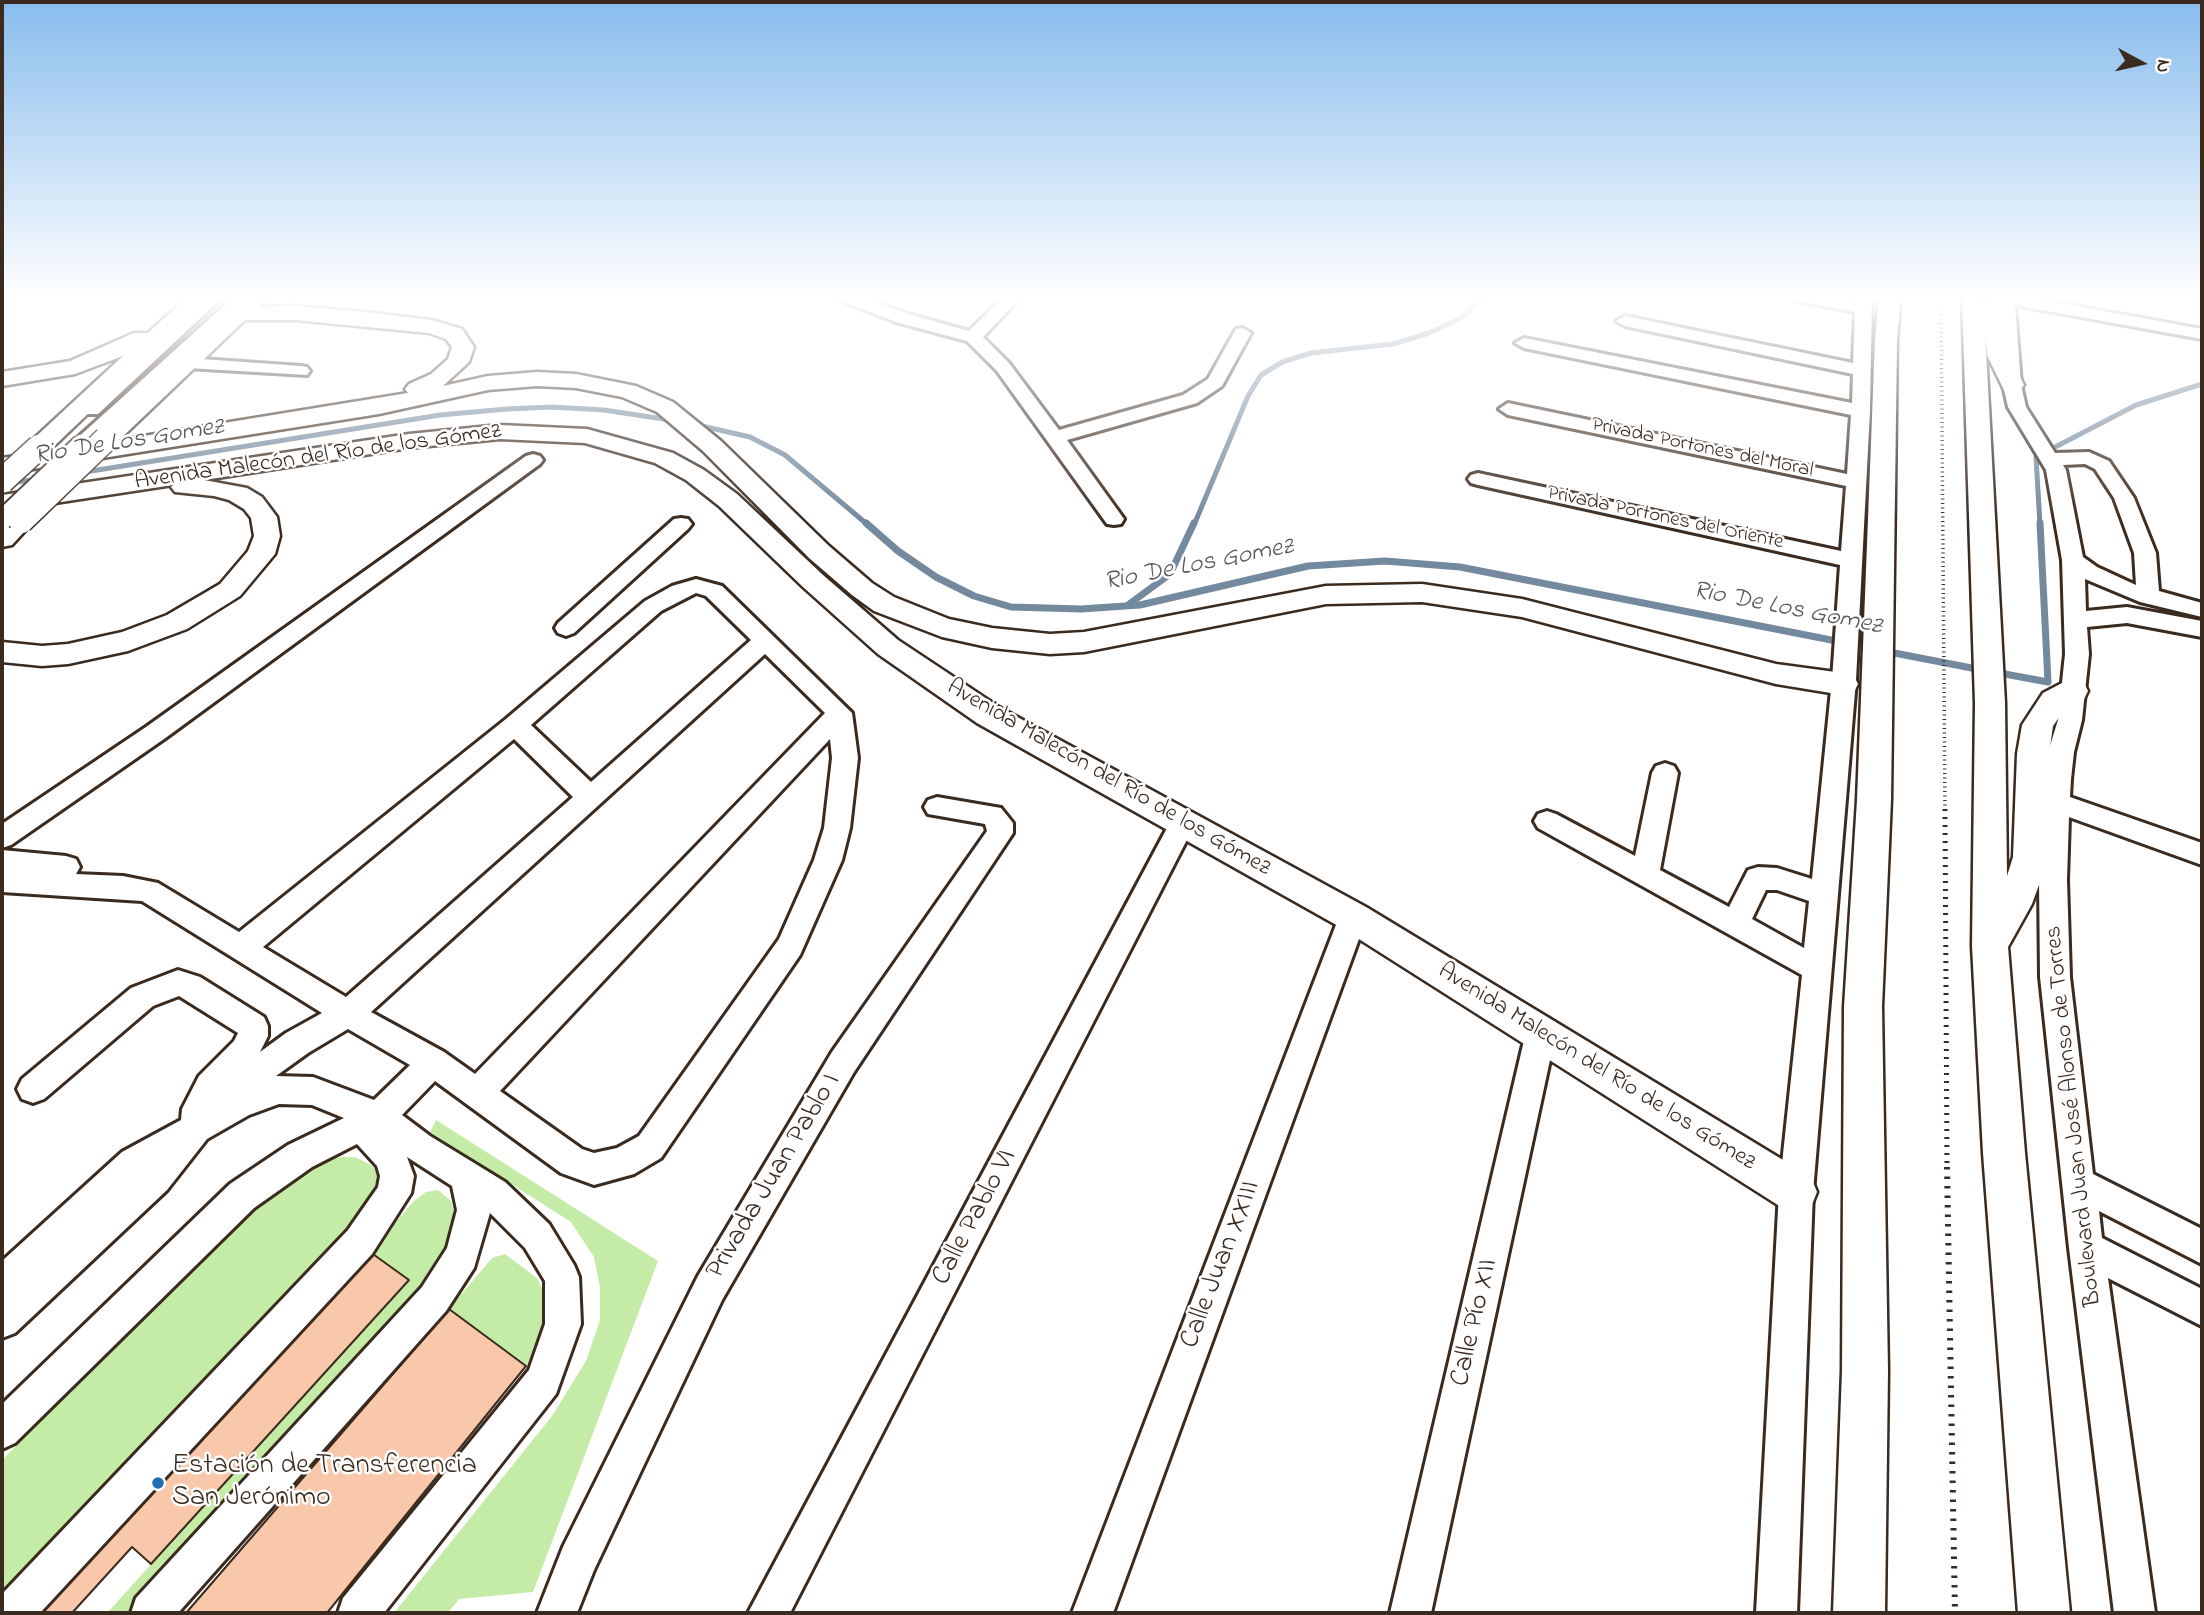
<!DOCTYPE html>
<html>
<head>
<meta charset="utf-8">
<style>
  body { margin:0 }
  #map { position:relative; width:2204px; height:1615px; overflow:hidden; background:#fff; font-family:"Indie Flower",sans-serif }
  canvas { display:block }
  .frame { position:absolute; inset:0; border:4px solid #3b2a1e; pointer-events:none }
  .north { position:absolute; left:2106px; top:28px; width:70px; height:70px; -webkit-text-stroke:5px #fff; paint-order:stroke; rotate:98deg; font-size:19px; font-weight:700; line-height:28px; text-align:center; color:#3b2a1e }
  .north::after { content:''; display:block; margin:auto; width:24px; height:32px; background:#3b2a1e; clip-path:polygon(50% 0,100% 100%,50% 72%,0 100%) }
</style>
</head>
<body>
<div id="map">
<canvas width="2204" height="1615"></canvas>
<div class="frame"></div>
<div class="north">N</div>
</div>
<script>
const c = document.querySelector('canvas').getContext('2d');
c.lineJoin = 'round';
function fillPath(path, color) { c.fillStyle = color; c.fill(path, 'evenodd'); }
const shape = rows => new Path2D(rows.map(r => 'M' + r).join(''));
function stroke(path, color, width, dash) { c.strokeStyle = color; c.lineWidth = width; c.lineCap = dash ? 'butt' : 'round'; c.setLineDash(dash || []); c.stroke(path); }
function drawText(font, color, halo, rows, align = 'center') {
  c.font = font + ' "Indie Flower",sans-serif'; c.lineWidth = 5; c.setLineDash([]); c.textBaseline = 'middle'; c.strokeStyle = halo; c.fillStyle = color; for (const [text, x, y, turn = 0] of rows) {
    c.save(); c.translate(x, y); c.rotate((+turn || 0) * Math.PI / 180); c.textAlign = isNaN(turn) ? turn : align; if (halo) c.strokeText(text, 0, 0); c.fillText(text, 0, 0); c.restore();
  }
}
fillPath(shape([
  [436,1120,658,1261,533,1592,459,1599,448,1613,394,1613,552,1416,586,1361,600,1320,600,1287,594,1257,571,1222,430,1132],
  [355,1157,371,1165,378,1174,375,1198,364,1218,2,1599,2,1460,268,1194,319,1162,341,1157],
  [438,1190,451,1201,456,1220,452,1244,423,1290,135,1613,107,1613,409,1280,370,1252,414,1201,426,1192],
  [505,1254,537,1278,548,1299,547,1325,542,1345,526,1366,449,1309,492,1258]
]), '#c4eca7');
stroke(shape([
  [693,424,750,437,785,455,868,525],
  [79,473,440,415,507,409,551,407,604,410,677,421],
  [10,483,39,479],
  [1194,525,1248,396,1261,375,1282,362,1311,353,1393,344,1429,333,1461,318,1485,296],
  [2040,525,2036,457,2136,405,2202,384]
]), '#73899e', 5);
stroke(shape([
  [866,523,898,551,936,577,974,596,1011,607,1081,609,1140,605,1308,566,1385,561,1460,567,1872,648],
  [1128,605,1170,574,1194,523],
  [1884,651,1982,670],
  [1994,672,2048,682,2040,523]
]), '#73899e', 7);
const building = shape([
  [370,1252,409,1280,151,1564,132,1547,72,1613,33,1613,370,1252],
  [449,1309,526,1366,327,1613,186,1613,449,1309]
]);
fillPath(building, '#f9c7a9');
stroke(building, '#3b2a1e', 2);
const minor = shape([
  [207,296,224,296,98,414,84,414,82,410,84,406,207,296],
  [235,296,252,296,187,358,301,366,307,367,310,371,307,375,187,368,179,365,89,448,75,448,72,444,75,440,235,296],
  [837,296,859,296,908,314,969,331,1005,296,1022,296,983,337,1009,363,1059,430,1183,395,1208,379,1236,329,1242,328,1251,333,1222,386,1197,403,1067,440,1124,519,1121,524,1114,525,1107,524,997,371,967,341,896,322,839,300,837,296],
  [1790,296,1823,296,1855,301,1856,296,1872,296,1870,411,1856,680,1813,1192,1797,1613,1756,1613,1779,1192,1802,975,1538,828,1534,821,1538,814,1547,811,1556,814,1635,856,1652,773,1656,766,1665,763,1674,766,1678,773,1660,870,1729,907,1748,870,1758,867,1777,868,1812,879,1832,680,1840,565,1478,485,1471,483,1468,479,1471,475,1478,473,1841,551,1846,486,1508,415,1499,409,1508,403,1847,474,1851,415,1524,348,1515,343,1524,338,1852,403,1853,374,1625,326,1616,321,1625,316,1853,363,1855,312,1798,301,1790,296],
  [1766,890,1777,890,1809,901,1804,948,1752,919,1766,890],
  [1998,296,2021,296,2202,329,2202,339,2015,305,2021,385,2026,407,2055,453,2089,452,2109,461,2134,498,2156,553,2159,591,2202,603,2202,617,2140,602,2085,579,2086,611,2127,607,2202,621,2202,637,2127,623,2087,627,2089,654,2082,720,2074,752,2071,779,2070,797,2202,843,2202,865,2069,817,2067,880,2070,977,2093,1174,2202,1229,2202,1264,2099,1211,2102,1238,2202,1289,2202,1326,2108,1278,2155,1613,2114,1613,2069,1248,2040,977,2039,880,2045,779,2048,752,2058,720,2065,654,2062,560,2046,470,2008,407,2003,385,1998,296],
  [2085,464,2095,469,2114,498,2134,553,2136,585,2097,567,2083,557,2066,470,2063,465,2085,464],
  [533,454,540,456,543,460,540,464,164,739,11,845,2,848,2,824,146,727,526,456,533,454],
  [681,518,688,519,692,524,688,529,574,633,566,636,558,633,555,628,558,623,674,519,681,518],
  [696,579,722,586,852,713,858,758,850,828,842,860,800,955,661,1158,634,1174,594,1185,561,1173,435,1081,402,1115,430,1136,505,1182,549,1224,574,1265,579,1277,581,1324,556,1394,384,1613,338,1613,343,1598,529,1370,545,1324,545,1281,525,1248,490,1213,474,1268,446,1311,178,1613,131,1613,136,1598,422,1287,447,1248,457,1210,452,1186,407,1157,414,1176,411,1193,372,1254,40,1613,2,1613,2,1594,348,1230,378,1187,380,1176,377,1166,357,1144,312,1167,254,1208,15,1443,2,1449,2,1404,230,1184,288,1145,344,1118,312,1105,279,1104,249,1115,207,1139,167,1190,15,1333,2,1338,2,1261,122,1152,181,1120,182,1109,199,1076,234,1041,238,1033,179,996,153,1006,44,1099,33,1103,22,1099,17,1089,22,1079,131,988,178,970,200,977,264,1017,268,1026,268,1036,260,1052,286,1033,322,1013,142,901,2,892,2,850,66,856,76,859,80,867,76,874,123,876,158,883,239,932,506,719,645,601,672,586,696,579],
  [696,593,706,596,751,640,591,782,531,725,661,611,696,593],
  [765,654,825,713,475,1074,444,1052,371,1012,765,654],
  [514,739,573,797,346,997,263,947,514,739],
  [830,739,832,758,824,828,814,860,779,939,639,1136,617,1148,594,1153,582,1149,500,1091,830,739],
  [348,1029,410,1065,374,1100,313,1077,276,1076,308,1053,348,1029],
  [937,797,1001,808,1013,823,1013,833,854,1072,722,1300,594,1570,577,1613,537,1613,563,1547,698,1276,832,1052,987,831,985,824,928,814,924,807,928,800,937,797],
  [1183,812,1192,815,1196,822,790,1613,748,1613,1174,815,1183,812],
  [1353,905,1363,909,1367,917,1113,1613,1072,1613,1339,917,1343,909,1353,905],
  [1541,1019,1552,1022,1556,1032,1431,1613,1390,1613,1526,1032,1530,1022,1541,1019]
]);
const major = shape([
  [188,296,211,296,49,451,97,444,94,439,97,434,246,296,263,296,266,299,259,307,296,306,364,312,432,320,462,329,474,347,469,362,443,386,488,376,537,372,576,374,636,386,673,402,721,441,829,546,872,583,894,597,949,619,992,628,1050,634,1084,632,1326,586,1422,584,1522,599,1776,664,1843,673,1854,676,1858,684,1854,692,1843,695,1776,684,1522,617,1422,602,1326,604,1084,652,1050,654,992,648,942,637,874,611,852,595,809,558,703,451,657,412,622,397,576,388,537,386,488,390,379,414,2,474,2,458,35,453,27,447,30,442,123,356,75,374,2,386,2,372,70,361,134,333,148,333,188,296],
  [245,320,296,320,429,333,446,339,452,347,448,359,431,374,409,384,405,389,408,393,119,440,245,320],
  [1879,296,1901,296,1897,340,1891,800,1882,1007,1888,1371,1885,1613,1833,1613,1842,1371,1844,1007,1857,800,1875,340,1879,296],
  [1962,296,1982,296,1983,303,1993,298,2001,299,2004,304,2009,355,2024,385,2020,390,2012,392,2004,390,1987,355,1985,332,2005,703,2007,876,2013,857,2017,754,2022,725,2043,693,2062,683,2073,680,2084,683,2088,691,2084,699,2065,709,2053,726,2049,754,2047,857,2044,871,2032,904,2008,947,2025,1153,2070,1613,2018,1613,1983,1153,1972,946,1975,703,1962,296],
  [500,425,587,429,673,453,704,470,737,494,823,575,898,640,999,707,1366,907,1811,1177,1817,1192,1811,1207,1796,1213,1781,1207,1340,927,977,723,878,654,803,587,719,506,686,480,655,463,585,443,500,439,409,448,204,480,247,488,262,497,277,517,280,536,275,554,240,596,187,629,128,651,68,664,42,666,2,662,2,642,42,646,68,644,122,632,167,615,220,584,248,551,254,536,251,518,244,509,229,500,214,496,175,492,171,487,173,485,2,511,2,495,409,434,500,425],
  [21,513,30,515,34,521,12,545,2,547,2,524,12,515,21,513]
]);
stroke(minor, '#3b2a1e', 6);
stroke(major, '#3b2a1e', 5);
stroke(shape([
  [1941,296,1945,811]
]), '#3b2a1e', 3.5, [1, 3.5]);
stroke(shape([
  [1945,809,1947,1169]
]), '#3b2a1e', 5, [2, 6]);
stroke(shape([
  [1947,1167,1955,1613]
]), '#3b2a1e', 6, [2.5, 7]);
fillPath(minor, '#fff');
fillPath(major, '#fff');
const minorBridge = shape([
  [2,520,82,444]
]);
const majorBridge = shape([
  [2,481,39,447],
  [21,521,106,439]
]);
stroke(minorBridge, '#3b2a1e', 23, []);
stroke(majorBridge, '#3b2a1e', 27, []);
stroke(minorBridge, '#fff', 19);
stroke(majorBridge, '#fff', 24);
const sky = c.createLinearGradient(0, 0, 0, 522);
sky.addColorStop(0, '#88bced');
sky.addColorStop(0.57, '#fff');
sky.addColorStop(1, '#ffffff00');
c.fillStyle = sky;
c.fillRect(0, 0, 2204, 522);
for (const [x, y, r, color] of [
  [158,1483,7,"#1f6fb2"]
]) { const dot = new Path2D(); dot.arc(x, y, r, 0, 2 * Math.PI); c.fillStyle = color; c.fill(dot); stroke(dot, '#fff', 2.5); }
drawText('21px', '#3b2a1e', '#fff', [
  ["Privada Portones del Moral",1702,449,12],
  ["Privada Portones del Oriente",1665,519,12]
]);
drawText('24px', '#3b2a1e', '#fff', [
  ["Avenida Malecón del Río de los Gómez",318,458,-8],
  ["Avenida Malecón del Río de los Gómez",1108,779,30],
  ["Avenida Malecón del Río de los Gómez",1596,1068,32],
  ["Boulevard Juan José Alonso de Torres",2075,1116,-96]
]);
drawText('italic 26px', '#57595e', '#fff', [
  ["Rio De Los Gomez",129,443,-9],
  ["Rio De Los Gomez",1199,566,-11],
  ["Rio De Los Gomez",1787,610,11]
]);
drawText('28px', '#3b2a1e', '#fff', [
  ["Privada Juan Pablo I",775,1177,-59],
  ["Calle Pablo VI",976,1218,-62],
  ["Calle Juan XXIII",1222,1265,-69],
  ["Calle Pío XII",1476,1323,-77]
]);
drawText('28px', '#3b2a1e', '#fff', [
  ["Estación de Transferencia",172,1467],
  ["San Jerónimo",172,1499]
], 'left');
</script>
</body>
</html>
